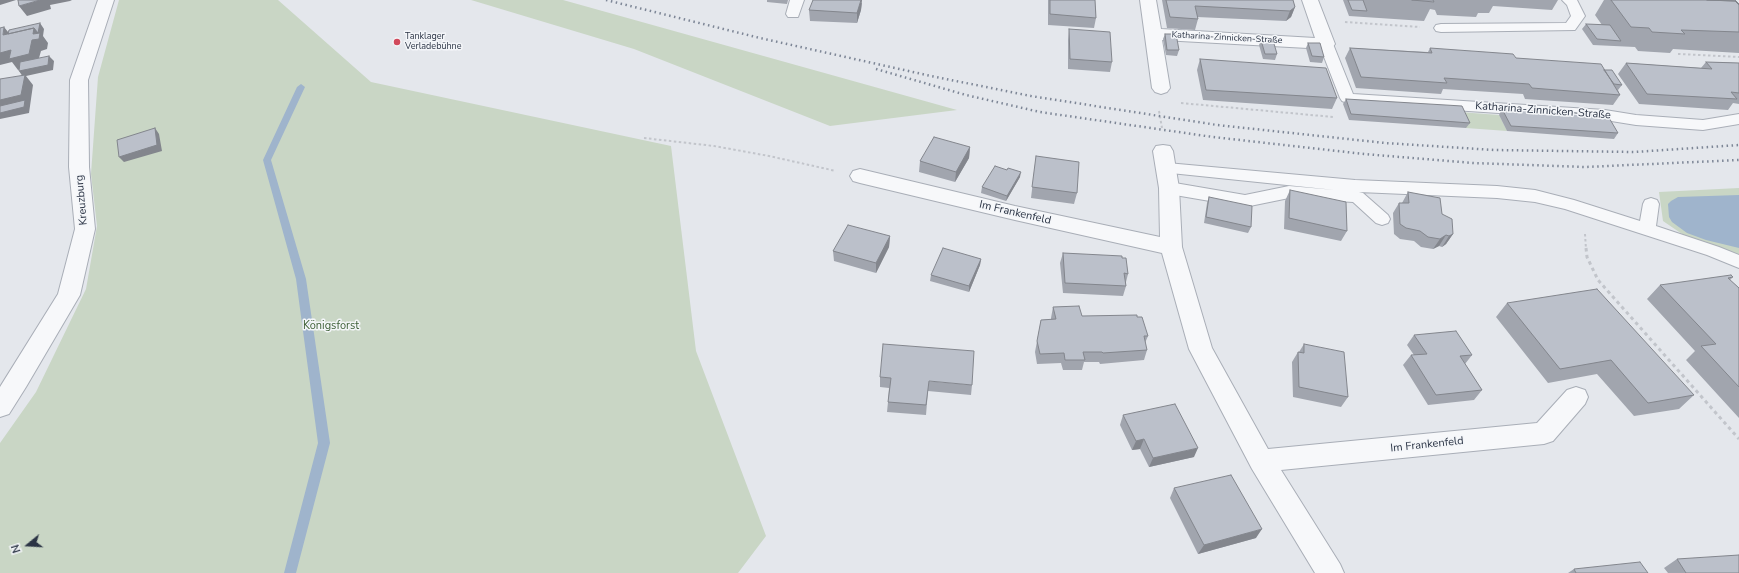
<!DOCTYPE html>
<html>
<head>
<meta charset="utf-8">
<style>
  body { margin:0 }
  #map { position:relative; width:1739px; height:573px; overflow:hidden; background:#e4e7ec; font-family:"Nunito Sans",sans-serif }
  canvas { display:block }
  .north { position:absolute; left:8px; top:525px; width:40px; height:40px; -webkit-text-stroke:3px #f4f6f9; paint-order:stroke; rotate:252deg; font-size:11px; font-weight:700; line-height:16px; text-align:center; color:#2b3445 }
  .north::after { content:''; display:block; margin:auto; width:14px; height:18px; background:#2b3445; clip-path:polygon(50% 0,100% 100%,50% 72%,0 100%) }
</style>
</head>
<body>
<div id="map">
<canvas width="1739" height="573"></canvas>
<div class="north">N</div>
</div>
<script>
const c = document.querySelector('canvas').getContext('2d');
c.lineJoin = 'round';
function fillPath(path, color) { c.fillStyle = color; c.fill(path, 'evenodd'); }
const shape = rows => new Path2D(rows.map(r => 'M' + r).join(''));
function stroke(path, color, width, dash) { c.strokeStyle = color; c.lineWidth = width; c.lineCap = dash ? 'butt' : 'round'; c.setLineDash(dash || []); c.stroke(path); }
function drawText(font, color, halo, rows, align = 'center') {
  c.font = font + ' "Nunito Sans",sans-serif'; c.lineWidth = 3; c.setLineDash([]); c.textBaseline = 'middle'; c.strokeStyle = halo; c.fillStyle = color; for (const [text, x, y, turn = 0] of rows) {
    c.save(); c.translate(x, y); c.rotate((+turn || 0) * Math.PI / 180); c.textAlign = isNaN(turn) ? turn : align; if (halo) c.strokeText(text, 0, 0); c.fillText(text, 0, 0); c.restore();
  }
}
fillPath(shape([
  [119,0,278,0,371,82,671,146,696,351,766,536,738,573,0,573,0,443,36,392,86,289,97,226,91,174,98,77],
  [471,0,563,0,957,110,830,126,634,49],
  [1459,112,1499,115,1507,131,1466,128],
  [1739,188,1739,258,1685,236,1663,221,1659,192]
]), '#c9d6c5');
fillPath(shape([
  [1739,195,1739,248,1706,240,1687,233,1672,222,1669,217,1668,204,1671,201,1678,197]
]), '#9fb4cc');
fillPath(shape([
  [301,84,305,87,271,160,306,279,330,443,296,573,284,573,318,443,296,279,263,160,297,87,301,84]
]), '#9fb4cc');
const lane = shape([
  [790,0,804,0,798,17,788,17,786,14,790,0],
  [1562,0,1577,0,1585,16,1575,30,1441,32,1436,31,1434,28,1436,25,1441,24,1566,23,1571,16,1567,5,1562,0],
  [1326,40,1331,41,1333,44,1353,94,1605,110,1636,115,1703,120,1739,114,1739,124,1703,130,1636,125,1605,120,1347,103,1342,101,1340,98,1319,44,1321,41,1326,40],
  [1167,163,1355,180,1497,186,1535,190,1574,200,1640,221,1643,204,1645,200,1651,198,1657,200,1659,204,1656,226,1719,247,1739,255,1739,268,1707,255,1565,209,1535,202,1497,198,1359,192,1363,193,1388,215,1390,219,1388,223,1382,225,1376,223,1353,202,1289,198,1245,207,1169,194,1163,192,1161,188,1163,184,1169,182,1245,195,1289,186,1335,190,1161,172,1159,168,1161,164,1167,163]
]);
const street = shape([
  [98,0,114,0,88,80,89,167,95,229,80,295,26,387,9,414,0,417,0,387,58,294,75,229,69,167,70,80,98,0],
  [1140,0,1156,0,1161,29,1315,38,1302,0,1318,0,1335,44,1332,48,1326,49,1162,40,1170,88,1167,92,1161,94,1155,92,1152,88,1140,0],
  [1163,145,1170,146,1173,151,1179,188,1182,247,1212,348,1268,449,1537,423,1567,390,1576,387,1585,390,1588,397,1585,404,1553,441,1544,444,1281,470,1340,564,1344,573,1315,573,1252,469,1189,349,1162,253,1015,220,860,183,853,181,850,176,853,171,860,169,1015,206,1160,237,1159,188,1153,151,1156,146,1163,145]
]);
stroke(lane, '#a9aeb7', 2);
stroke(street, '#a9aeb7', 2);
stroke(shape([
  [1345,22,1420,27],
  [1678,54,1739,57],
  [1181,103,1333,117],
  [1159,111,1162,128],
  [644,138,714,146,769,156,836,171],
  [1585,234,1586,249]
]), '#c2c5cb', 2, [2.5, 2.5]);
stroke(shape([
  [1586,248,1587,257,1598,280,1739,439]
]), '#c2c5cb', 3, [3.5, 3.5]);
fillPath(lane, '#f7f8fa');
fillPath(street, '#f7f8fa');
stroke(shape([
  [606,0,760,38,931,76,1031,96,1217,125,1385,143,1494,150,1634,152,1739,145],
  [876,69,966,95,1040,112,1213,137,1364,154,1473,163,1585,167,1739,160]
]), '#7d8696', 2.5, [1.5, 3.5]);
fillPath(shape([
  [767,0,788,0,787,4,767,2],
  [1048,0,1095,0,1096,18,1094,28,1048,25],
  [1162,0,1293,0,1295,7,1291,17,1286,21,1197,17,1198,19,1195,30,1167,28],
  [1343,0,1558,0,1552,10,1493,6,1489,13,1478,13,1476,17,1437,15,1435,10,1430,9,1424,21,1349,16],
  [1604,0,1735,0,1739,4,1739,53,1673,49,1670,53,1638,51,1635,47,1593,45,1582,29,1586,24,1602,25,1595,15],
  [862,3,861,10,857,23,810,21,809,10],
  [1069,29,1112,62,1110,72,1068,69,1068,40],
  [1165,34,1179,50,1177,56,1166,55,1163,39],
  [1261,40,1277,54,1275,60,1263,59,1259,45],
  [1308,43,1324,57,1322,63,1310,62,1306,48],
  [1350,48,1428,52,1430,48,1516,58,1604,70,1622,85,1618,90,1620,95,1613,105,1525,99,1523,94,1443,89,1441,94,1356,88,1345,58],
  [1200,59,1337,98,1332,109,1203,100,1197,70],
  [1706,62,1739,63,1739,104,1733,103,1728,110,1639,104,1618,74,1626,63,1701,68],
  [1346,99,1470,123,1466,128,1349,120,1343,104],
  [1502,109,1618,133,1614,139,1507,131,1499,115],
  [970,147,969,158,955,182,919,172,920,161],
  [1036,156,1077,193,1074,204,1031,198],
  [1007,170,1020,177,1006,201,981,193,982,187],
  [1290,190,1347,231,1341,241,1284,229,1285,201],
  [1408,192,1442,214,1453,234,1446,244,1442,247,1439,246,1433,249,1421,247,1414,241,1400,239,1394,234,1393,213,1399,203,1402,203],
  [1209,197,1251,227,1248,233,1204,223,1207,203],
  [890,236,889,247,876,273,834,261,833,251],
  [1063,253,1122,258,1128,274,1126,282,1126,286,1123,296,1063,293,1060,263],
  [981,259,980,265,969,292,930,281,931,275],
  [1733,277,1730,280,1739,288,1739,418,1686,360,1695,351,1647,299,1660,285],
  [1507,303,1694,395,1679,409,1634,416,1597,374,1548,383,1496,317],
  [1053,307,1082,316,1137,317,1148,336,1145,343,1147,350,1144,360,1100,364,1099,362,1084,362,1082,370,1063,370,1061,363,1037,364,1035,352,1041,320,1051,319,1051,318],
  [1414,335,1472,355,1465,364,1482,390,1474,400,1428,405,1403,365,1411,355,1414,355,1407,345],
  [1304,344,1348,397,1341,407,1293,397,1292,362,1298,352,1299,352],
  [880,377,972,385,971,395,928,391,926,415,887,412,888,402,889,388,880,387],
  [1123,415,1194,457,1149,467,1140,449,1132,450,1120,425],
  [1174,488,1256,538,1198,554,1170,498],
  [1677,559,1739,573,1668,573,1664,568],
  [1574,569,1648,573,1568,573]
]), '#a1a5ae');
fillPath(shape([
  [0,0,16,0,0,5],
  [40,0,72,0,70,1,50,5,51,9,27,16,19,6],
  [861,0,862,0,861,10,857,23,857,13],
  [1295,7,1291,17,1286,21,1290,11],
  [40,23,44,29,43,36,48,43,47,49,41,51,37,65,18,70,12,62,0,65,0,53,3,35,4,27,13,38,34,28],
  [49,56,54,61,53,70,26,76,33,85,29,113,0,119,0,100,23,77,19,71],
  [155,128,159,134,162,151,124,162,119,157],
  [970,147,969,158,955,182,956,172],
  [1021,172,1020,177,1006,201,1007,196],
  [1453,234,1446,244,1442,247,1449,236],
  [1446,235,1439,246,1433,249,1440,239],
  [890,236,889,247,876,273,876,263],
  [981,259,980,265,969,292,969,286],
  [1144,439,1140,449,1132,450,1136,441],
  [1198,448,1194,457,1149,467,1153,458],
  [1262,529,1256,538,1198,554,1204,545]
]), '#83868d');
const building = shape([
  [18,0,40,0,19,6,18,0],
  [813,0,861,0,857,13,809,10,813,0],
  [1050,0,1095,0,1096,18,1050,14,1050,0],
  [1166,0,1293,0,1295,7,1290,11,1195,6,1198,19,1170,17,1166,0],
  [1348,0,1363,0,1367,11,1352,10,1348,0],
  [1412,0,1433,0,1434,2,1412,0],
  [1611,0,1707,0,1735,1,1739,5,1739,32,1681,30,1685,34,1652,32,1649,28,1631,27,1611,0],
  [1707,0,1735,0,1739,4,1739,5,1735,1,1707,0],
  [40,23,38,33,34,28,8,34,9,30,40,23],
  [1586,24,1610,25,1621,41,1597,39,1586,24],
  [4,27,3,35,34,28,33,34,40,33,39,39,32,40,29,54,9,59,11,50,0,53,0,28,4,27],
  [1069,29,1110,32,1112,62,1070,59,1069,29],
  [1165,34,1176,34,1179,50,1167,50,1165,34],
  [1261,40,1273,40,1277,54,1265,54,1261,40],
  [1308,43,1320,43,1324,57,1312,56,1308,43],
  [1350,48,1432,53,1430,48,1513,54,1516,58,1601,64,1620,95,1532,88,1529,84,1444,78,1447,83,1361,77,1350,48],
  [49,56,48,65,19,71,20,62,49,56],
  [1200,59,1326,68,1337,98,1206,90,1200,59],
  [1706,62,1739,63,1739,93,1731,92,1737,99,1647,94,1626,63,1712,69,1706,62],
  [1604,70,1612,70,1622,85,1614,84,1604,70],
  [25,75,21,95,0,100,0,79,25,75],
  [1346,99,1462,106,1470,123,1351,114,1346,99],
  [25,100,24,107,0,113,0,106,25,100],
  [1502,109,1608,116,1618,133,1511,126,1502,109],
  [155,128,157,145,119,157,117,140,155,128],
  [934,137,970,147,956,172,920,161,934,137],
  [1036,156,1079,162,1077,193,1032,187,1036,156],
  [995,166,1007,170,1008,168,1021,172,1007,196,982,187,995,166],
  [1290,190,1346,202,1347,231,1289,218,1290,190],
  [1408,192,1440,198,1442,214,1452,219,1453,234,1449,236,1446,235,1440,239,1428,237,1420,231,1406,228,1400,224,1399,203,1409,203,1408,192],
  [1209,197,1252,206,1251,227,1206,217,1209,197],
  [848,225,890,236,876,263,833,251,848,225],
  [943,248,981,259,969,286,931,275,943,248],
  [1063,253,1122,256,1122,258,1126,258,1128,274,1124,273,1126,286,1065,283,1063,253],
  [1731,275,1733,277,1728,278,1739,288,1739,387,1701,346,1716,344,1660,285,1731,275],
  [1597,289,1694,395,1648,403,1611,360,1560,369,1507,303,1597,289],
  [1079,306,1082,316,1137,315,1137,317,1142,317,1148,336,1144,336,1147,350,1103,353,1102,352,1083,352,1085,360,1065,360,1064,353,1040,354,1037,341,1041,320,1056,319,1053,307,1079,306],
  [1456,331,1472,355,1460,356,1482,390,1436,395,1411,355,1427,354,1414,335,1456,331],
  [883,344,974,351,972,385,929,381,926,405,888,402,891,378,880,377,883,344],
  [1304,344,1344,352,1348,397,1299,387,1298,352,1304,353,1304,344],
  [1175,404,1198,448,1153,458,1144,439,1136,441,1123,415,1175,404],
  [1231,475,1262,529,1204,545,1174,488,1231,475],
  [1739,555,1739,573,1686,573,1677,559,1739,555],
  [1640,562,1648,573,1576,573,1574,569,1640,562]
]);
fillPath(building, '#bbc0ca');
stroke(building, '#83868d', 1);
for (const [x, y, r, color] of [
  [397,42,4,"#d1495b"]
]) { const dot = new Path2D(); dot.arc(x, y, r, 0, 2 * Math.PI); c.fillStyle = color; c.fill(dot); stroke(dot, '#f4f6f9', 1.5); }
drawText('9px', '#2b3445', '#f4f6f9', [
  ["Tanklager",405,37],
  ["Verladebühne",405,47]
], 'left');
drawText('9px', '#2b3445', '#f4f6f9', [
  ["Katharina-Zinnicken-Straße",1227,38,3]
]);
drawText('11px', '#2b3445', '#f4f6f9', [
  ["Katharina-Zinnicken-Straße",1543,111,4],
  ["Kreuzburg",82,200,-95],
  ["Im Frankenfeld",1015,213,13],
  ["Im Frankenfeld",1427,445,-6]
]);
drawText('11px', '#3f6138', '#f4f6f9', [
  ["Königsforst",331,326]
]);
</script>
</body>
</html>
